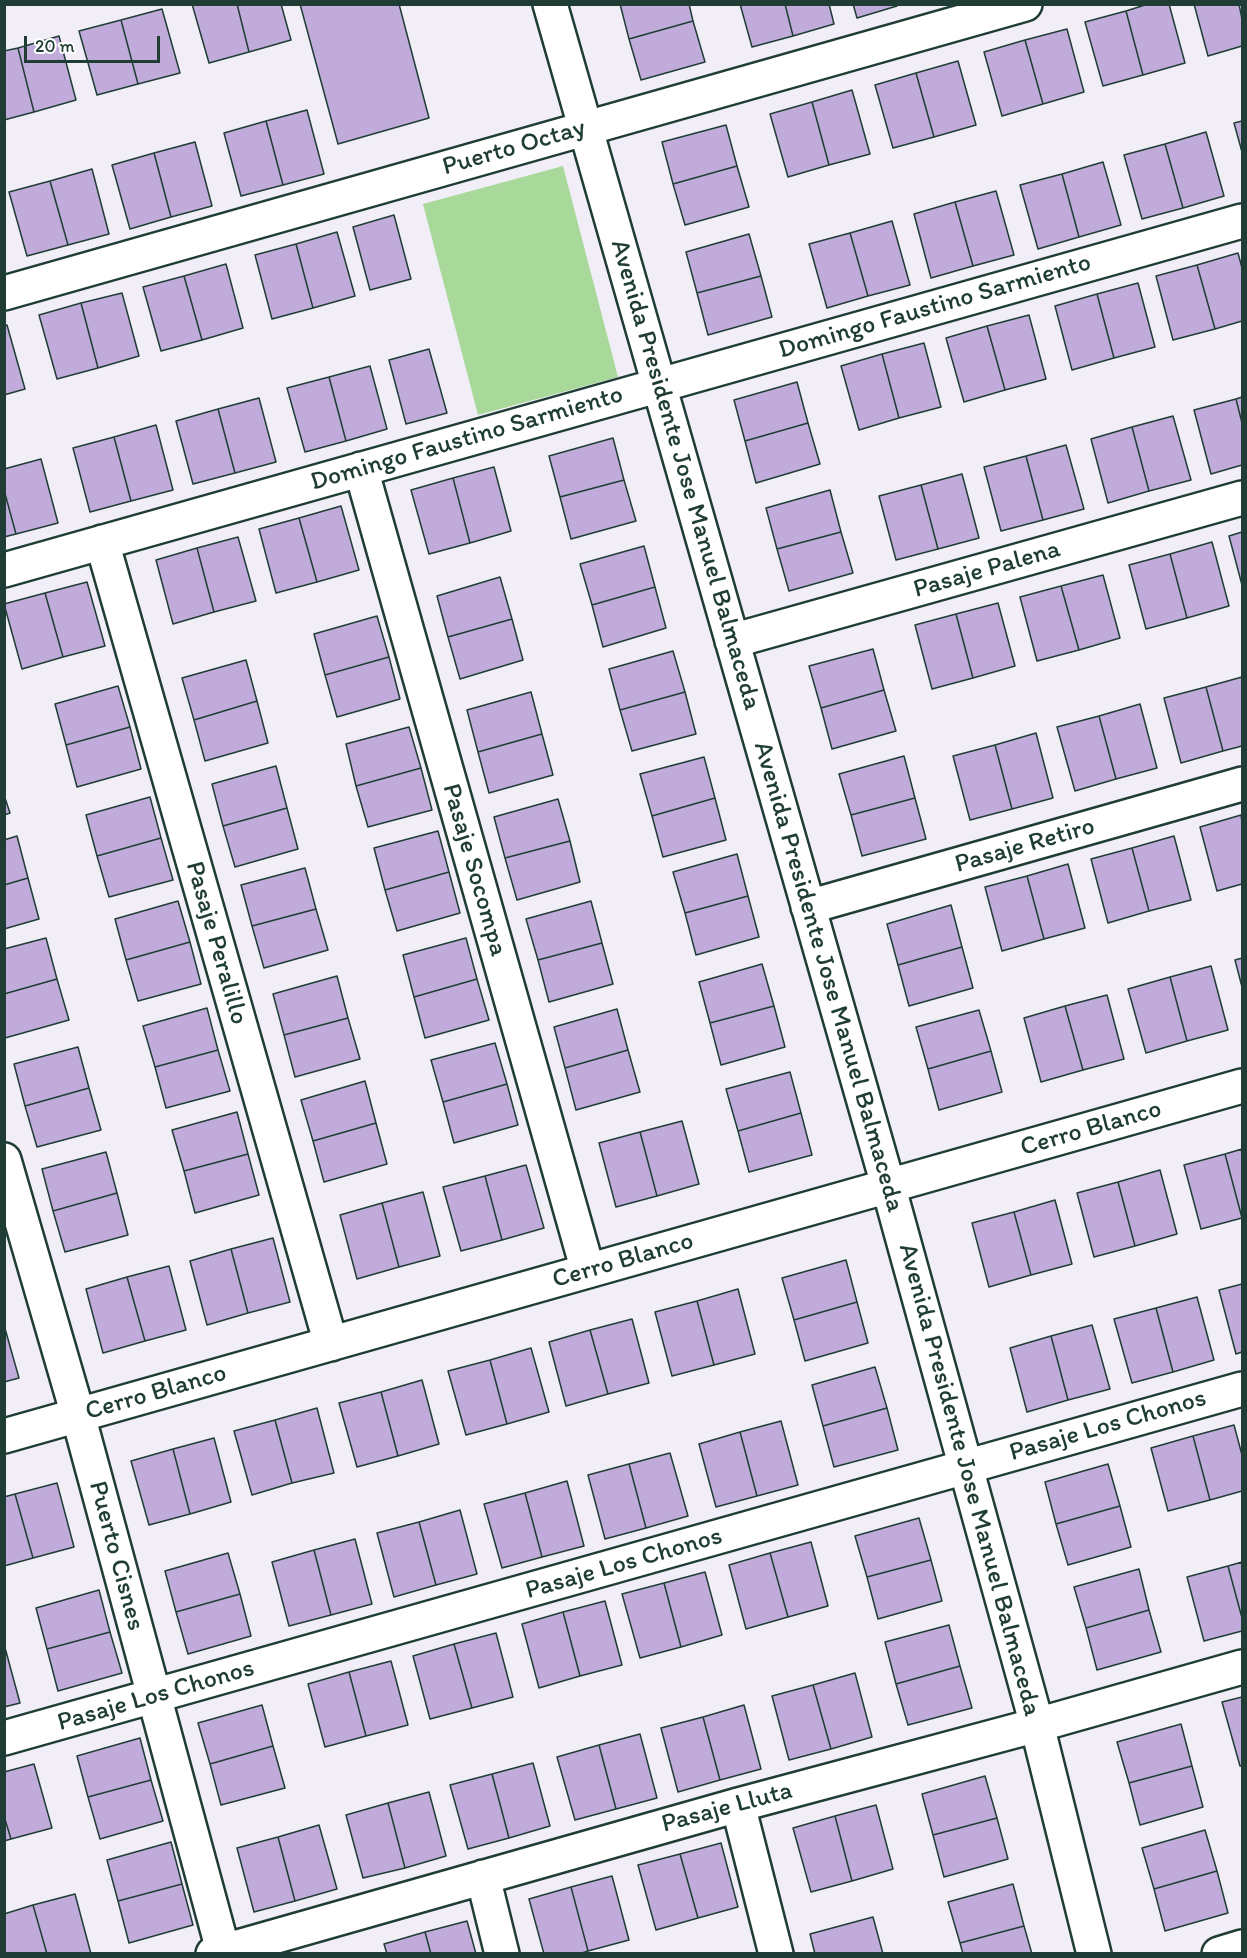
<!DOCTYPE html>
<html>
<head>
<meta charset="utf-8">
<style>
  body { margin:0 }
  #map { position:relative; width:1247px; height:1958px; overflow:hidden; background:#f2eef8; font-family:Itim,sans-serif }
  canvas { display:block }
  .frame { position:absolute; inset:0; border:6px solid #1f3d34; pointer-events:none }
  .scale { position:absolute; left:24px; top:36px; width:136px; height:27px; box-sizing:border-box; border:3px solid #1f3d34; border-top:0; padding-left:8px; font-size:18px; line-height:21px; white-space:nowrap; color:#1f3d34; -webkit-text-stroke:4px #fff; paint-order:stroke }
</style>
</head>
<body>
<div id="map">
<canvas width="1247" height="1958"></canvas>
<div class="frame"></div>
<div class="scale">20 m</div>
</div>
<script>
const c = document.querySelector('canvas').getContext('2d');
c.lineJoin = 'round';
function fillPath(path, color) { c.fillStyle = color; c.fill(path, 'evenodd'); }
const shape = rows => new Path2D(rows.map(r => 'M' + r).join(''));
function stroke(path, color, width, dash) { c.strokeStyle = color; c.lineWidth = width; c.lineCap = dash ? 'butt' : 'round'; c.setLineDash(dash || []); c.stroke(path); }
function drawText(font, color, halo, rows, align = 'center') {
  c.font = font + ' Itim,sans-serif'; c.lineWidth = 5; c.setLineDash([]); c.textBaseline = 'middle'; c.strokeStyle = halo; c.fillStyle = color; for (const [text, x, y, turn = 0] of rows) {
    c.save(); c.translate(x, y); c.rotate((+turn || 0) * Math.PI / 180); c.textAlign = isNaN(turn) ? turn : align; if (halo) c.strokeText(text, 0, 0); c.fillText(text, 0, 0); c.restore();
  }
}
fillPath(shape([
  [563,166,618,377,478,415,423,204]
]), '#a8d99a');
const building = shape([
  [192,4,237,4,249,52,209,63,192,4],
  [237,4,281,4,291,40,249,52,237,4],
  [300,4,399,4,429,118,338,144,300,4],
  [620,4,689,4,693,21,629,39,620,4],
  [740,4,785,4,793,36,752,47,740,4],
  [785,4,829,4,834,24,793,36,785,4],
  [853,4,897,4,897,6,857,18,853,4],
  [1148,4,1169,4,1185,63,1143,75,1126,11,1148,4],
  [1194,4,1239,4,1242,19,1242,46,1208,56,1194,4],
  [162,9,180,73,138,84,121,20,162,9],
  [1126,11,1143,75,1103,86,1085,22,1126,11],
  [121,20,138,84,97,95,79,31,121,20],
  [693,21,705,62,641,80,629,39,693,21],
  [1067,29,1084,92,1043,104,1025,40,1067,29],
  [59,36,76,100,34,112,18,48,59,36],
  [1025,40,1043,104,1002,116,984,52,1025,40],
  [18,48,34,112,4,120,4,51,18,48],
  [958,61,976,125,934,137,916,73,958,61],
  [916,73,934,137,893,148,875,85,916,73],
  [852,90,870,154,829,165,812,102,852,90],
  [812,102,829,165,788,177,770,114,812,102],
  [307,110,324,174,283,185,266,121,307,110],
  [266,121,283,185,241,196,224,133,266,121],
  [1242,121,1242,152,1234,123,1242,121],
  [726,125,737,166,673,184,662,142,726,125],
  [1206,132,1224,196,1183,208,1165,144,1206,132],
  [195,142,212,206,171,217,154,153,195,142],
  [1165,144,1183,208,1142,219,1124,155,1165,144],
  [154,153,171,217,130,229,112,165,154,153],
  [1103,162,1121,225,1079,237,1062,174,1103,162],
  [737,166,749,207,685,225,673,184,737,166],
  [92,169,109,234,68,245,50,181,92,169],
  [1062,174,1079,237,1038,249,1020,185,1062,174],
  [50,181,68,245,27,256,9,192,50,181],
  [996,191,1014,255,973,266,955,202,996,191],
  [955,202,973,266,931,278,914,214,955,202],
  [394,215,411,279,370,290,353,227,394,215],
  [892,221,910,285,868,296,850,233,892,221],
  [337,232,355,296,313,308,296,244,337,232],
  [850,233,868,296,827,308,809,244,850,233],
  [749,234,761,276,697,293,686,252,749,234],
  [296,244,313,308,272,319,255,255,296,244],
  [1238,253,1242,268,1242,321,1215,329,1197,265,1238,253],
  [226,264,243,328,202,340,184,276,226,264],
  [1197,265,1215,329,1173,340,1156,276,1197,265],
  [184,276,202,340,161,351,143,287,184,276],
  [761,276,772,317,708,335,697,293,761,276],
  [1138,283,1155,347,1114,358,1097,294,1138,283],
  [122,293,139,356,98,368,81,303,122,293],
  [1097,294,1114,358,1072,370,1055,306,1097,294],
  [81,303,98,368,57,379,39,315,81,303],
  [1029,315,1046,379,1005,390,987,326,1029,315],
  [7,325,25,389,4,395,4,326,7,325],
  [987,326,1005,390,964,402,946,338,987,326],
  [924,343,941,407,899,418,882,354,924,343],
  [429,349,447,413,406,424,389,360,429,349],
  [882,354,899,418,859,430,841,366,882,354],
  [370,366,387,429,346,441,329,377,370,366],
  [329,377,346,441,305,452,287,388,329,377],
  [797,382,808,423,745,441,734,400,797,382],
  [1242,397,1242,423,1236,399,1242,397],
  [259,398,276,462,235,473,218,409,259,398],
  [1236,399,1242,423,1242,465,1211,474,1194,410,1236,399],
  [218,409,235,473,193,484,176,421,218,409],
  [1173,416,1191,480,1149,491,1132,427,1173,416],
  [808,423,820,464,756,483,745,441,808,423],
  [156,425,173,490,131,501,114,437,156,425],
  [1132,427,1149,491,1108,503,1091,439,1132,427],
  [114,437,131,501,90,512,73,448,114,437],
  [613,438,624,480,560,497,549,456,613,438],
  [1066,445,1084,509,1043,520,1026,456,1066,445],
  [1026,456,1043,520,1001,531,984,467,1026,456],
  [41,459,58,523,16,534,4,490,4,469,41,459],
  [494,467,511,531,470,543,453,478,494,467],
  [962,474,979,538,938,549,921,485,962,474],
  [453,478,470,543,429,554,411,490,453,478],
  [624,480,636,521,571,539,560,497,624,480],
  [921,485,938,549,896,560,879,496,921,485],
  [4,490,16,534,4,537,4,490],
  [830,490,841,532,777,549,766,508,830,490],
  [341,506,359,570,317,582,299,518,341,506],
  [299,518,317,582,276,593,259,529,299,518],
  [841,532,853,573,789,591,777,549,841,532],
  [1242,532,1242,585,1229,536,1242,532],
  [238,537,256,601,214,612,197,548,238,537],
  [1212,542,1229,606,1187,618,1170,554,1212,542],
  [644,546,655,587,592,605,580,564,644,546],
  [197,548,214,612,173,624,156,560,197,548],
  [1170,554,1187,618,1146,629,1129,565,1170,554],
  [1103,575,1120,638,1079,650,1061,586,1103,575],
  [500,577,512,619,448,637,437,596,500,577],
  [87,582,105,646,63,657,45,593,87,582],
  [1061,586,1079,650,1037,661,1020,597,1061,586],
  [655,587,666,628,603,647,592,605,655,587],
  [45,593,63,657,22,669,4,604,45,593],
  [998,603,1015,666,973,678,956,614,998,603],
  [956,614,973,678,932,689,915,625,956,614],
  [377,616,389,657,325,675,314,634,377,616],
  [512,619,523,660,460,679,448,637,512,619],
  [873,649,884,690,821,708,809,666,873,649],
  [673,651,685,692,620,710,609,669,673,651],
  [389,657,400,699,337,717,325,675,389,657],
  [246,660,257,701,194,720,182,678,246,660],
  [1242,677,1242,746,1223,751,1206,687,1242,677],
  [118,686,130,727,66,745,55,704,118,686],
  [1206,687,1223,751,1181,763,1164,698,1206,687],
  [884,690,896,731,832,749,821,708,884,690],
  [531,692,542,734,478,752,467,710,531,692],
  [685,692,696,734,632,751,620,710,685,692],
  [257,701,268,743,205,761,194,720,257,701],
  [1140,704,1157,768,1116,779,1099,716,1140,704],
  [1099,716,1116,779,1075,791,1057,727,1099,716],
  [130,727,141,769,77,787,66,745,130,727],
  [409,727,421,768,356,786,346,744,409,727],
  [1036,733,1053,798,1012,809,995,745,1036,733],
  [542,734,553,775,489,793,478,752,542,734],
  [995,745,1012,809,970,820,953,756,995,745],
  [904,756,915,798,851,815,839,774,904,756],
  [704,757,715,798,652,816,640,774,704,757],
  [276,766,287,808,223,826,212,784,276,766],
  [421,768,432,810,368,827,356,786,421,768],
  [4,795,10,813,4,815,4,795],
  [150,797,161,838,97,856,86,815,150,797],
  [715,798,726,840,663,857,652,816,715,798],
  [915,798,926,839,862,856,851,815,915,798],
  [558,799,570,841,505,858,494,817,558,799],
  [287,808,298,849,235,867,223,826,287,808],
  [1241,815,1242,822,1242,884,1217,891,1200,827,1241,815],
  [438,831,449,872,385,890,374,848,438,831],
  [17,836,28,878,4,885,4,840,17,836],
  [1174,836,1191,900,1149,911,1132,848,1174,836],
  [161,838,173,880,109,897,97,856,161,838],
  [570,841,580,882,517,900,505,858,570,841],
  [1132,848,1149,911,1108,923,1091,859,1132,848],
  [737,854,748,896,685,913,673,872,737,854],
  [1068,864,1085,928,1044,939,1027,876,1068,864],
  [305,868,316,909,252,926,241,885,305,868],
  [449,872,460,913,397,931,385,890,449,872],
  [1027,876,1044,939,1002,951,985,887,1027,876],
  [28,878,39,919,4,929,4,885,28,878],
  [748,896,759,937,696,955,685,913,748,896],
  [178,901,190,942,126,960,115,919,178,901],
  [591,901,602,943,538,960,526,919,591,901],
  [951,905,962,947,898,965,887,924,951,905],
  [316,909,328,950,264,968,252,926,316,909],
  [46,938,57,979,4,994,4,949,46,938],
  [466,938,477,979,414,997,403,955,466,938],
  [190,942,201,984,138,1001,126,960,190,942],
  [602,943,613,984,549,1002,538,960,602,943],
  [962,947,973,988,909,1006,898,965,962,947],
  [1242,958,1242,987,1235,960,1242,958],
  [762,964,774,1006,710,1023,699,982,762,964],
  [1211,966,1228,1030,1187,1041,1170,977,1211,966],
  [337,976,348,1018,284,1035,273,994,337,976],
  [1170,977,1187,1041,1146,1053,1128,989,1170,977],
  [57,979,69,1020,5,1038,4,994,57,979],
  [477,979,489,1020,425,1038,414,997,477,979],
  [1107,995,1124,1059,1083,1070,1065,1006,1107,995],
  [774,1006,785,1047,721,1065,710,1023,774,1006],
  [1065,1006,1083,1070,1041,1082,1024,1018,1065,1006],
  [207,1008,218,1050,155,1067,143,1026,207,1008],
  [617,1009,628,1050,565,1068,554,1027,617,1009],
  [979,1010,991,1051,928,1069,916,1027,979,1010],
  [348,1018,360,1059,295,1077,284,1035,348,1018],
  [495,1043,507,1084,443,1102,431,1060,495,1043],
  [78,1047,89,1088,25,1106,14,1064,78,1047],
  [218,1050,230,1091,166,1108,155,1067,218,1050],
  [628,1050,640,1092,576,1110,565,1068,628,1050],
  [991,1051,1002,1092,939,1110,928,1069,991,1051],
  [790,1072,801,1113,738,1131,726,1089,790,1072],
  [365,1081,376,1123,313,1141,301,1100,365,1081],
  [507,1084,518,1125,454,1143,443,1102,507,1084],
  [89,1088,101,1130,37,1147,25,1106,89,1088],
  [237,1112,248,1154,184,1171,172,1130,237,1112],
  [801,1113,812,1155,749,1172,738,1131,801,1113],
  [682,1121,699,1184,657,1196,640,1132,682,1121],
  [376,1123,387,1164,324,1182,313,1141,376,1123],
  [640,1132,657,1196,616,1207,599,1143,640,1132],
  [1242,1149,1242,1218,1225,1154,1242,1149],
  [106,1152,117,1193,53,1211,42,1169,106,1152],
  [248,1154,259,1195,195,1213,184,1171,248,1154],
  [1225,1154,1242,1218,1201,1229,1184,1165,1225,1154],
  [526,1165,544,1228,502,1240,485,1176,526,1165],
  [1160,1170,1177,1234,1135,1246,1118,1182,1160,1170],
  [485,1176,502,1240,461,1251,443,1187,485,1176],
  [1118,1182,1135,1246,1094,1257,1077,1193,1118,1182],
  [423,1192,440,1256,399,1267,382,1203,423,1192],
  [117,1193,128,1235,65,1252,53,1211,117,1193],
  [1055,1200,1072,1264,1031,1275,1014,1212,1055,1200],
  [382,1203,399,1267,357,1279,340,1215,382,1203],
  [1014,1212,1031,1275,989,1287,972,1223,1014,1212],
  [273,1238,290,1302,248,1313,231,1249,273,1238],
  [231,1249,248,1313,207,1325,190,1261,231,1249],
  [846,1260,857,1302,794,1320,782,1278,846,1260],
  [169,1266,186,1330,145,1341,127,1277,169,1266],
  [127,1277,145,1341,103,1353,86,1289,127,1277],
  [1242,1284,1242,1352,1236,1354,1219,1290,1242,1284],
  [738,1289,755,1354,714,1365,697,1301,738,1289],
  [1197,1297,1214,1360,1173,1372,1156,1308,1197,1297],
  [697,1301,714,1365,672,1376,655,1312,697,1301],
  [857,1302,868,1343,805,1361,794,1320,857,1302],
  [1156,1308,1173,1372,1132,1383,1114,1319,1156,1308],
  [632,1319,649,1383,608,1394,590,1330,632,1319],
  [4,1325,19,1378,4,1382,4,1325],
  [1092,1325,1110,1389,1068,1400,1051,1336,1092,1325],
  [590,1330,608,1394,566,1406,549,1342,590,1330],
  [1051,1336,1068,1400,1027,1412,1010,1348,1051,1336],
  [531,1348,549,1412,507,1424,490,1360,531,1348],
  [490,1360,507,1424,466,1435,448,1371,490,1360],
  [875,1367,887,1408,823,1426,812,1385,875,1367],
  [422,1380,439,1444,398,1456,381,1392,422,1380],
  [381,1392,398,1456,357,1467,339,1403,381,1392],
  [317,1408,334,1473,292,1483,275,1420,317,1408],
  [887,1408,898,1450,834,1467,823,1426,887,1408],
  [275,1420,292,1483,252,1495,234,1431,275,1420],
  [781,1421,798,1485,757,1496,740,1432,781,1421],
  [1234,1425,1242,1455,1242,1491,1210,1500,1193,1436,1234,1425],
  [740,1432,757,1496,716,1507,699,1444,740,1432],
  [1193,1436,1210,1500,1168,1511,1151,1448,1193,1436],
  [214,1438,231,1502,190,1514,173,1449,214,1438],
  [173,1449,190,1514,149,1525,131,1461,173,1449],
  [670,1453,688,1516,646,1528,629,1464,670,1453],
  [629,1464,646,1528,605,1539,588,1475,629,1464],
  [1108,1464,1120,1506,1056,1524,1045,1482,1108,1464],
  [567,1481,584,1546,542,1557,525,1493,567,1481],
  [57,1483,74,1547,33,1558,15,1494,57,1483],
  [525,1493,542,1557,502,1568,484,1504,525,1493],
  [15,1494,33,1558,4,1566,4,1497,15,1494],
  [1120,1506,1131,1547,1068,1565,1056,1524,1120,1506],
  [460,1510,477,1574,436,1585,419,1522,460,1510],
  [919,1518,931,1560,867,1577,855,1536,919,1518],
  [419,1522,436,1585,394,1597,377,1533,419,1522],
  [355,1539,372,1604,331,1615,314,1550,355,1539],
  [811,1542,828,1606,788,1617,770,1553,811,1542],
  [314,1550,331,1615,289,1626,272,1562,314,1550],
  [228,1553,240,1594,176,1612,165,1571,228,1553],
  [770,1553,788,1617,746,1629,729,1565,770,1553],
  [931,1560,942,1601,878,1619,867,1577,931,1560],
  [1242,1562,1242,1618,1228,1566,1242,1562],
  [1228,1566,1242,1618,1242,1631,1204,1641,1187,1577,1228,1566],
  [1139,1569,1149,1610,1086,1628,1074,1587,1139,1569],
  [705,1572,722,1635,681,1647,664,1583,705,1572],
  [664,1583,681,1647,640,1658,622,1594,664,1583],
  [99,1590,110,1632,47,1649,36,1608,99,1590],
  [240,1594,251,1636,188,1654,176,1612,240,1594],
  [605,1601,622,1665,580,1676,563,1612,605,1601],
  [1149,1610,1161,1652,1097,1670,1086,1628,1149,1610],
  [563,1612,580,1676,539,1688,522,1624,563,1612],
  [949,1625,960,1666,896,1684,885,1642,949,1625],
  [110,1632,122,1673,58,1691,47,1649,110,1632],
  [496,1633,513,1697,472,1708,454,1644,496,1633],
  [4,1644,20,1703,4,1707,4,1644],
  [454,1644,472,1708,430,1719,413,1656,454,1644],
  [391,1661,408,1725,366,1736,349,1672,391,1661],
  [960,1666,972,1708,908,1725,896,1684,960,1666],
  [349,1672,366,1736,325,1747,308,1684,349,1672],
  [855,1673,872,1737,831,1749,813,1685,855,1673],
  [813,1685,831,1749,789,1760,772,1696,813,1685],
  [1242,1697,1242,1766,1240,1766,1222,1702,1242,1697],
  [262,1705,273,1746,210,1764,198,1723,262,1705],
  [744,1705,761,1769,720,1780,703,1717,744,1705],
  [703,1717,720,1780,678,1792,661,1728,703,1717],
  [1181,1724,1192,1766,1129,1783,1117,1742,1181,1724],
  [640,1734,657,1798,616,1809,599,1745,640,1734],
  [140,1738,151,1780,88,1797,77,1756,140,1738],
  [599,1745,616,1809,575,1820,557,1757,599,1745],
  [273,1746,285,1788,221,1805,210,1764,273,1746],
  [533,1763,550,1826,509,1838,492,1774,533,1763],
  [34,1764,52,1828,11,1839,4,1816,4,1772,34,1764],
  [1192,1766,1203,1807,1140,1825,1129,1783,1192,1766],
  [492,1774,509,1838,468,1849,450,1785,492,1774],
  [985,1776,997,1818,933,1835,922,1794,985,1776],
  [151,1780,163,1821,100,1839,88,1797,151,1780],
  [429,1792,446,1856,405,1868,388,1803,429,1792],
  [388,1803,405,1868,363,1878,346,1815,388,1803],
  [876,1805,893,1869,852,1881,835,1816,876,1805],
  [4,1816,11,1839,4,1841,4,1816],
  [835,1816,852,1881,811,1892,793,1828,835,1816],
  [997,1818,1008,1859,944,1877,933,1835,997,1818],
  [319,1825,337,1889,295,1901,278,1837,319,1825],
  [1205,1830,1217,1871,1154,1889,1142,1848,1205,1830],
  [278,1837,295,1901,254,1912,237,1848,278,1837],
  [171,1842,182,1884,118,1901,107,1860,171,1842],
  [721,1843,738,1907,698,1918,680,1854,721,1843],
  [680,1854,698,1918,656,1930,638,1865,680,1854],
  [1217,1871,1228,1913,1165,1931,1154,1889,1217,1871],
  [612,1876,629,1940,588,1951,571,1887,612,1876],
  [182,1884,193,1925,129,1943,118,1901,182,1884],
  [1013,1884,1024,1926,960,1943,948,1902,1013,1884],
  [571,1887,588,1951,579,1954,544,1954,529,1899,571,1887],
  [75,1894,91,1954,47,1954,33,1905,75,1894],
  [33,1905,47,1954,4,1954,4,1914,33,1905],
  [873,1917,883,1954,815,1954,810,1934,873,1917],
  [467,1921,476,1954,431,1954,425,1932,467,1921],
  [1024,1926,1032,1954,963,1954,960,1943,1024,1926],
  [425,1932,431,1954,387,1954,384,1944,425,1932]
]);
fillPath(building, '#c0abdb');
stroke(building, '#1f3d34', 1.5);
const minor = shape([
  [550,4,888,1185,1037,1725,1094,1954],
  [4,293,1025,4],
  [361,469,588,1271],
  [102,542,331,1344],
  [4,570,1242,221],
  [732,641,1242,498],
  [808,907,1242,784],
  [4,1160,78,1415,224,1954],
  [4,1436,1242,1086],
  [4,1738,1242,1389],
  [738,1805,776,1954],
  [483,1877,502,1954],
  [213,1954,738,1805,1037,1725,1242,1667],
  [1219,1954,1242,1947]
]);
stroke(minor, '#1f3d34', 38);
stroke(minor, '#fff', 33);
drawText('26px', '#1f3d34', '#fff', [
  ["Puerto Octay",514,148,-16],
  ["Domingo Faustino Sarmiento",935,307,-16],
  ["Domingo Faustino Sarmiento",467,439,-16],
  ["Avenida Presidente Jose Manuel Balmaceda",685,475,74],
  ["Pasaje Palena",987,570,-16],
  ["Pasaje Retiro",1025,846,-16],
  ["Pasaje Socompa",474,870,74],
  ["Pasaje Peralillo",216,943,74],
  ["Avenida Presidente Jose Manuel Balmaceda",828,977,74],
  ["Cerro Blanco",1091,1129,-16],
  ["Cerro Blanco",623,1261,-16],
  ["Cerro Blanco",156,1393,-16],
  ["Pasaje Los Chonos",1108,1426,-16],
  ["Avenida Presidente Jose Manuel Balmaceda",969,1480,75],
  ["Puerto Cisnes",116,1556,75],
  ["Pasaje Los Chonos",624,1564,-16],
  ["Pasaje Los Chonos",156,1696,-16],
  ["Pasaje Lluta",727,1808,-15]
]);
</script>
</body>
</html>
